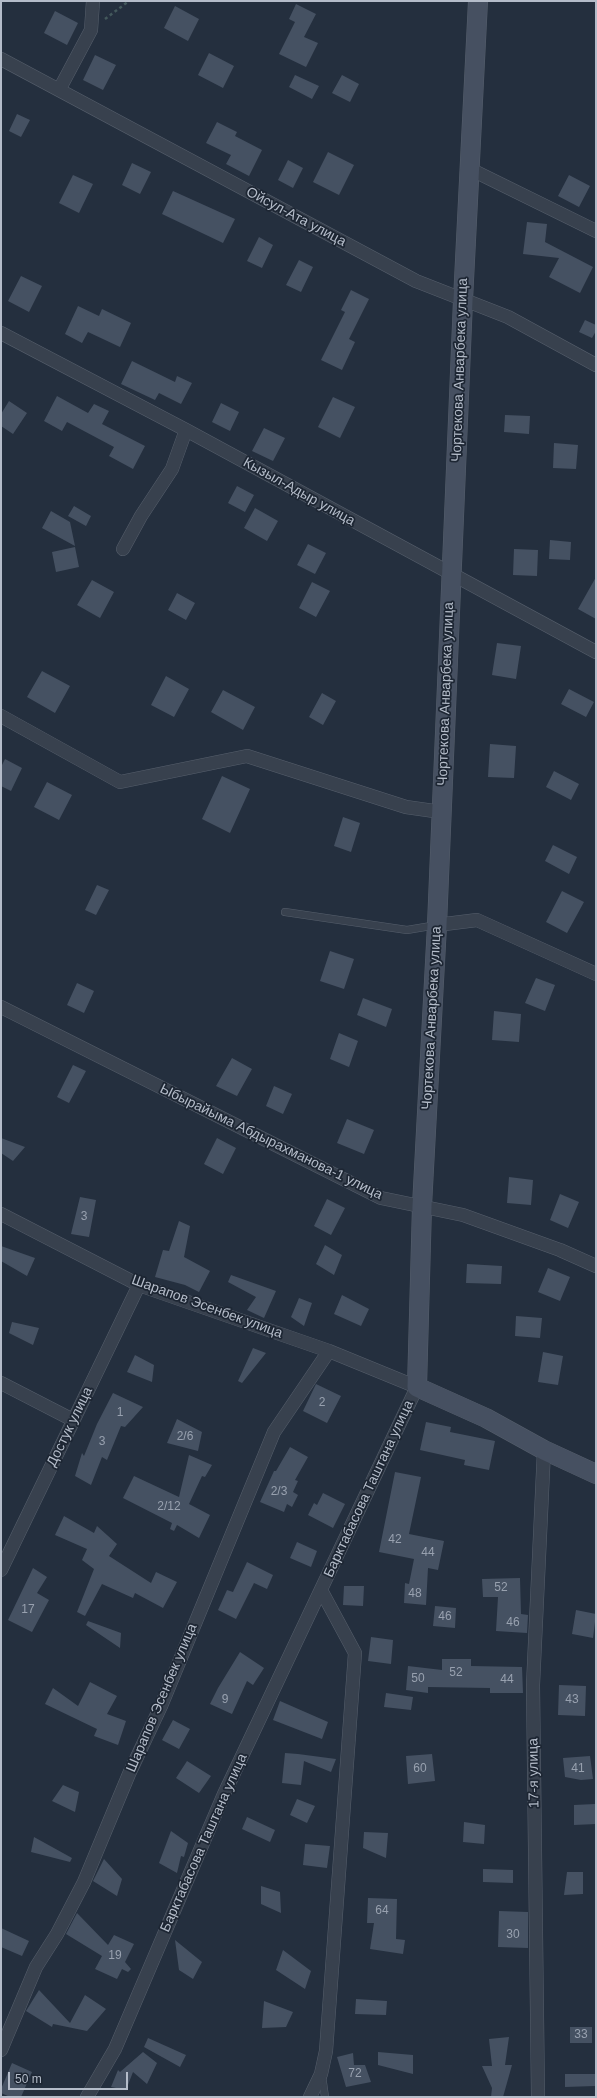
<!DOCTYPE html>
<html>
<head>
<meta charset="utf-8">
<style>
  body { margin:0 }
  #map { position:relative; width:597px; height:2098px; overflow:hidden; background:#242f3e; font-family:Helvetica,sans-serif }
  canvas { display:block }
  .frame { position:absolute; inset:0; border:2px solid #b4bcc9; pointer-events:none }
  .scale { position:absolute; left:8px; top:2072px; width:120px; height:18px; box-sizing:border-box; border:2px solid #b4bcc9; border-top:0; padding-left:5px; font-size:12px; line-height:14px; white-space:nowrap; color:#b4bcc9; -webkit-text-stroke:3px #1d2633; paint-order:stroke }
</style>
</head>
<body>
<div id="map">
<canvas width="597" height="2098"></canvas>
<div class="frame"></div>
<div class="scale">50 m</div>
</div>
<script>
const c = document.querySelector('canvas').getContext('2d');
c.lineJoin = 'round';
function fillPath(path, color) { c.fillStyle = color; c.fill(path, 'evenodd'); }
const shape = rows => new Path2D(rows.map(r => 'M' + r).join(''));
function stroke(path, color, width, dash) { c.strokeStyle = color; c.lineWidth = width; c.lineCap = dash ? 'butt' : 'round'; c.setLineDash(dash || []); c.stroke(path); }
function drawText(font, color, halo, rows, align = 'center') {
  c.font = font + ' Helvetica,sans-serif'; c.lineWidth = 3.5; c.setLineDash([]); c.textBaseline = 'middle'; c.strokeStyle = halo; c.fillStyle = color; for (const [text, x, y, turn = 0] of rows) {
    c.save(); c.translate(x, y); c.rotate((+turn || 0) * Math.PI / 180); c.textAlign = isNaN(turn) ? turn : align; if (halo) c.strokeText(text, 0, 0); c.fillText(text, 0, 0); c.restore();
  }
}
fillPath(shape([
  [296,4,316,14,304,37,318,43,306,67,279,54,295,22,289,19],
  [175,6,199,19,188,41,164,28],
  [55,11,78,23,67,45,44,33],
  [209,53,234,66,223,88,198,75],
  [95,55,116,65,103,90,83,80],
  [295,75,319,86,312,99,289,87],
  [342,75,359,84,350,102,332,93],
  [17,114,30,120,21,137,9,131],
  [217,122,237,132,235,136,262,150,249,176,226,164,231,155,206,143],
  [328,152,354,165,339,195,313,182],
  [288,160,303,168,293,188,278,180],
  [132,163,151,172,140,194,122,185],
  [73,175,93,184,79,213,59,203],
  [569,175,590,186,579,207,558,196],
  [173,191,235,219,223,243,162,214],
  [527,222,547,224,545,242,593,267,580,293,549,277,559,258,523,254],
  [259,237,273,245,262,268,247,261],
  [299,260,313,267,301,292,286,285],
  [21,276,42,286,29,312,8,301],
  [351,290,369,299,349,339,355,342,342,370,321,360,345,312,341,310],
  [78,306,99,316,102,309,131,323,120,347,88,332,82,343,65,334],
  [585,320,596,325,596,331,592,338,579,332],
  [132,361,175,382,177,376,192,383,181,404,159,393,155,400,121,384],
  [57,396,88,413,94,404,109,411,102,424,145,446,133,469,109,456,114,447,67,422,62,431,44,421],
  [333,397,355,407,340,438,318,427],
  [9,401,27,413,13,434,1,426,1,414],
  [221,403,239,412,230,431,212,422],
  [505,415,530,416,529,434,504,432],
  [264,428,285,438,273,461,252,451],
  [554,443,578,445,576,469,553,468],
  [237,486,254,495,245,512,228,503],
  [74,506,91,516,86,526,68,516],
  [255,508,278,521,267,541,244,528],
  [51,511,70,522,75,546,42,528],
  [550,540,571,542,570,560,549,559],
  [308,544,326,553,315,574,297,565],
  [75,547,79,567,56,572,52,552],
  [514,549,538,550,537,576,513,575],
  [596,577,596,619,578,609],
  [92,580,114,592,100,618,77,605],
  [312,582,330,591,316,617,299,608],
  [177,593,195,603,186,620,168,610],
  [497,643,521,646,516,679,492,675],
  [42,671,70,686,55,713,27,697],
  [166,676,189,689,174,717,151,705],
  [569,689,594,702,586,717,561,704],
  [223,690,255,707,243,730,211,712],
  [322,693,336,701,323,725,309,717],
  [490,744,516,746,514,778,488,777],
  [5,759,22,768,11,791,1,786,1,767],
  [554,771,579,784,571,800,546,787],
  [222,776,250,789,230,833,202,819],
  [47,782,72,795,59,820,34,807],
  [343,817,360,823,351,852,334,846],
  [553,845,577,857,569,874,545,861],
  [97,885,109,890,96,915,85,910],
  [562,891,584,902,567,933,546,922],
  [330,951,354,959,344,989,320,981],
  [536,978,555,985,545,1011,525,1003],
  [77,983,94,991,84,1013,67,1005],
  [363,998,392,1009,386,1027,357,1015],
  [494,1011,521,1014,519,1042,492,1040],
  [339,1033,358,1041,349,1067,330,1059],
  [232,1058,252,1069,237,1096,216,1086],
  [73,1065,86,1071,69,1103,57,1097],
  [274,1086,292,1094,283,1114,266,1106],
  [347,1119,374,1130,364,1154,337,1143],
  [1,1138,25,1147,13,1161,1,1153],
  [217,1138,236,1148,223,1174,204,1164],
  [509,1177,533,1180,531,1205,507,1203],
  [560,1194,579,1202,568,1228,550,1220],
  [80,1197,96,1200,89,1237,71,1234],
  [327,1199,345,1208,331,1235,314,1226],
  [179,1221,190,1226,184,1257,210,1271,199,1292,185,1285,155,1277,163,1250,169,1251],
  [325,1245,342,1255,334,1275,316,1264],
  [1,1246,35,1258,27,1276,1,1261],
  [467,1264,502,1266,501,1284,466,1283],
  [548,1268,570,1277,560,1301,538,1292],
  [231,1275,276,1291,264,1318,247,1310,256,1297,228,1282],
  [342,1295,369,1309,361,1326,334,1314],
  [299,1298,312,1303,304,1326,291,1317],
  [516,1316,542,1318,540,1338,515,1336],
  [12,1322,39,1328,33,1345,9,1333],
  [253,1348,266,1353,242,1383,238,1381],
  [543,1352,563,1356,558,1385,538,1382],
  [135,1355,154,1365,152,1382,127,1372],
  [316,1384,341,1396,327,1423,303,1411],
  [113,1393,143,1407,125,1427,121,1426,107,1460,102,1457,91,1485,75,1476,82,1453,84,1456,97,1424],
  [177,1419,202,1432,198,1451,167,1443],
  [426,1422,451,1427,450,1432,495,1441,489,1470,464,1465,465,1460,420,1450],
  [290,1447,308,1457,295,1480,298,1481,293,1492,298,1495,292,1507,287,1504,284,1512,260,1502,274,1471,276,1471],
  [189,1455,212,1465,205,1477,202,1476,189,1504,210,1515,199,1538,177,1525,174,1531,170,1529,172,1523,123,1498,134,1476,179,1497],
  [395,1472,421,1477,409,1534,444,1541,438,1570,428,1568,426,1605,404,1603,405,1583,409,1584,414,1559,379,1552],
  [323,1493,345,1504,333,1528,308,1515,314,1503,317,1505],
  [64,1516,94,1533,97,1526,117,1544,109,1556,151,1583,156,1572,177,1582,163,1608,135,1593,133,1598,102,1584,85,1616,77,1612,94,1569,82,1560,87,1549,55,1535],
  [297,1542,317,1551,311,1567,290,1558],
  [247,1562,273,1575,267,1589,254,1583,236,1619,218,1610,227,1590,233,1592],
  [33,1568,47,1577,37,1593,49,1600,32,1632,8,1620],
  [520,1578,521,1614,528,1615,527,1633,496,1631,498,1597,483,1597,482,1579],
  [344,1586,364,1586,363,1606,343,1605],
  [435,1606,456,1608,455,1628,433,1626],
  [576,1610,596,1614,593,1638,572,1634],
  [88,1621,121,1633,120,1648,86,1625],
  [371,1637,393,1640,391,1664,368,1661],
  [240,1652,264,1668,253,1685,247,1681,232,1714,210,1704,218,1688],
  [442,1659,471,1659,471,1666,522,1667,523,1693,490,1693,490,1688,428,1687,428,1693,406,1690,408,1666,442,1670],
  [90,1682,117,1696,107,1714,126,1721,118,1745,94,1736,97,1729,45,1704,53,1688,78,1706],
  [559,1685,586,1686,585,1716,558,1715],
  [386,1693,413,1697,411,1710,384,1707],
  [280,1701,328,1722,322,1739,273,1720],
  [173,1720,190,1729,179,1749,162,1740],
  [285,1753,298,1754,336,1759,331,1772,304,1761,301,1785,282,1783],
  [432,1754,435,1781,408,1784,406,1756],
  [590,1756,593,1779,581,1780,565,1777,563,1758],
  [187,1761,211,1776,199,1793,176,1778],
  [63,1785,79,1792,75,1812,52,1801],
  [297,1799,315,1806,307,1823,290,1815],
  [595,1804,596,1824,574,1825,574,1805],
  [247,1817,275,1830,270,1842,242,1829],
  [464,1822,485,1825,484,1844,463,1842],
  [171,1831,188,1843,184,1857,181,1856,177,1873,159,1863],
  [364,1832,388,1833,386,1858,363,1848],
  [34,1837,72,1858,70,1862,31,1852],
  [305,1844,330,1846,327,1868,303,1865],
  [104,1859,122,1879,117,1896,93,1881],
  [483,1869,513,1870,513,1883,483,1882],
  [567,1872,583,1872,583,1894,564,1895],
  [261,1886,280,1892,281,1913,261,1904],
  [368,1898,397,1899,396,1939,405,1940,403,1954,370,1949,374,1923,367,1923],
  [499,1911,528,1912,528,1948,498,1947],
  [77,1913,108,1945,114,1935,134,1944,125,1962,131,1969,128,1972,122,1969,117,1979,95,1969,102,1956,66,1934],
  [1,1928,29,1941,22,1956,1,1947],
  [175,1940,202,1962,193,1979,179,1970],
  [283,1950,311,1971,305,1989,276,1970],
  [39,1990,70,2023,85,1995,106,2009,87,2031,53,2024,52,2027,26,2011],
  [356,1999,387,2001,386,2015,355,2014],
  [264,2001,293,2012,286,2027,262,2028],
  [570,2027,592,2027,592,2043,570,2043],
  [509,2037,505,2065,512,2065,503,2097,491,2097,492,2088,482,2066,492,2066,489,2039],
  [148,2038,186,2055,180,2067,144,2047],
  [143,2052,157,2063,147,2084,133,2072,126,2090,111,2087,118,2070,120,2072],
  [378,2052,413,2055,413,2074,378,2065],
  [353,2053,354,2065,365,2065,371,2082,346,2087,337,2057],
  [12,2063,32,2072,21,2097,10,2097,1,2093,1,2089],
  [565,2074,595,2074,595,2086,565,2087]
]), '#455162');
const lane = shape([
  [285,912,407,930,437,925],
  [322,2075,325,2097]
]);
const street = shape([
  [1,59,416,281,508,317,596,365],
  [59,90,91,30,93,1],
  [470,169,596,231],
  [1,333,186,430,596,652],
  [123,549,141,516,172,469,186,430],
  [1,716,120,782,247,756,406,807,441,812],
  [437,925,477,920,596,974],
  [1,1007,381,1198,463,1215,560,1250,596,1266],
  [1,1214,139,1285,329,1351,417,1387,224,1794,115,2049,87,2097],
  [1,1383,73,1420],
  [1,1570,139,1285],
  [1,2050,36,1967,57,1934,84,1882,129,1774,161,1706,274,1432,329,1351],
  [310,2097,321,2074,326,2051,355,1653,321,1590],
  [538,2097,533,1685,544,1450]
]);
const secondary = shape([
  [478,1,463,300,437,925,422,1206,417,1387,486,1418,544,1450,596,1474]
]);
stroke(lane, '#565f6c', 8);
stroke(street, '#565f6c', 14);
stroke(secondary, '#565f6c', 20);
stroke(shape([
  [105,19,129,1]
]), '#44595c', 2.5, [3, 3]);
stroke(lane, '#38414e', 7);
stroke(street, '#38414e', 13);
stroke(secondary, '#465061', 19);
drawText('12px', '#98a1af', null, [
  ["3",84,1217],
  ["2",322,1403],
  ["1",120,1413],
  ["2/6",185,1437],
  ["3",102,1442],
  ["2/3",279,1492],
  ["2/12",169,1507],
  ["42",395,1540],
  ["44",428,1553],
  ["52",501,1588],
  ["48",415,1594],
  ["17",28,1610],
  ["46",445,1617],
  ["46",513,1623],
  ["52",456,1673],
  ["50",418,1679],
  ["44",507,1680],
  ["9",225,1700],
  ["43",572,1700],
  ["60",420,1769],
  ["41",578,1769],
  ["64",382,1911],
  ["30",513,1935],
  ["19",115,1956],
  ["33",581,2035],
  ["72",355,2074]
]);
drawText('14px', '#b4bcc9', '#1d2633', [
  ["Ойсул-Ата улица",296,217,28],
  ["Чортекова Анварбека улица",460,370,-88],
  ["Кызыл-Адыр улица",299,492,29],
  ["Чортекова Анварбека улица",446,694,-88],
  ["Чортекова Анварбека улица",432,1018,-87],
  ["Ыбырайыма Абдырахманова-1 улица",271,1142,26],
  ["Шарапов Эсенбек улица",207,1307,20],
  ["Достук улица",70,1427,-64],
  ["Барктабасова Таштана улица",369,1489,-65],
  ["Шарапов Эсенбек улица",162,1698,-67],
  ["17-я улица",534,1773,-91],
  ["Барктабасова Таштана улица",204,1843,-66]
]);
</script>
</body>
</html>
